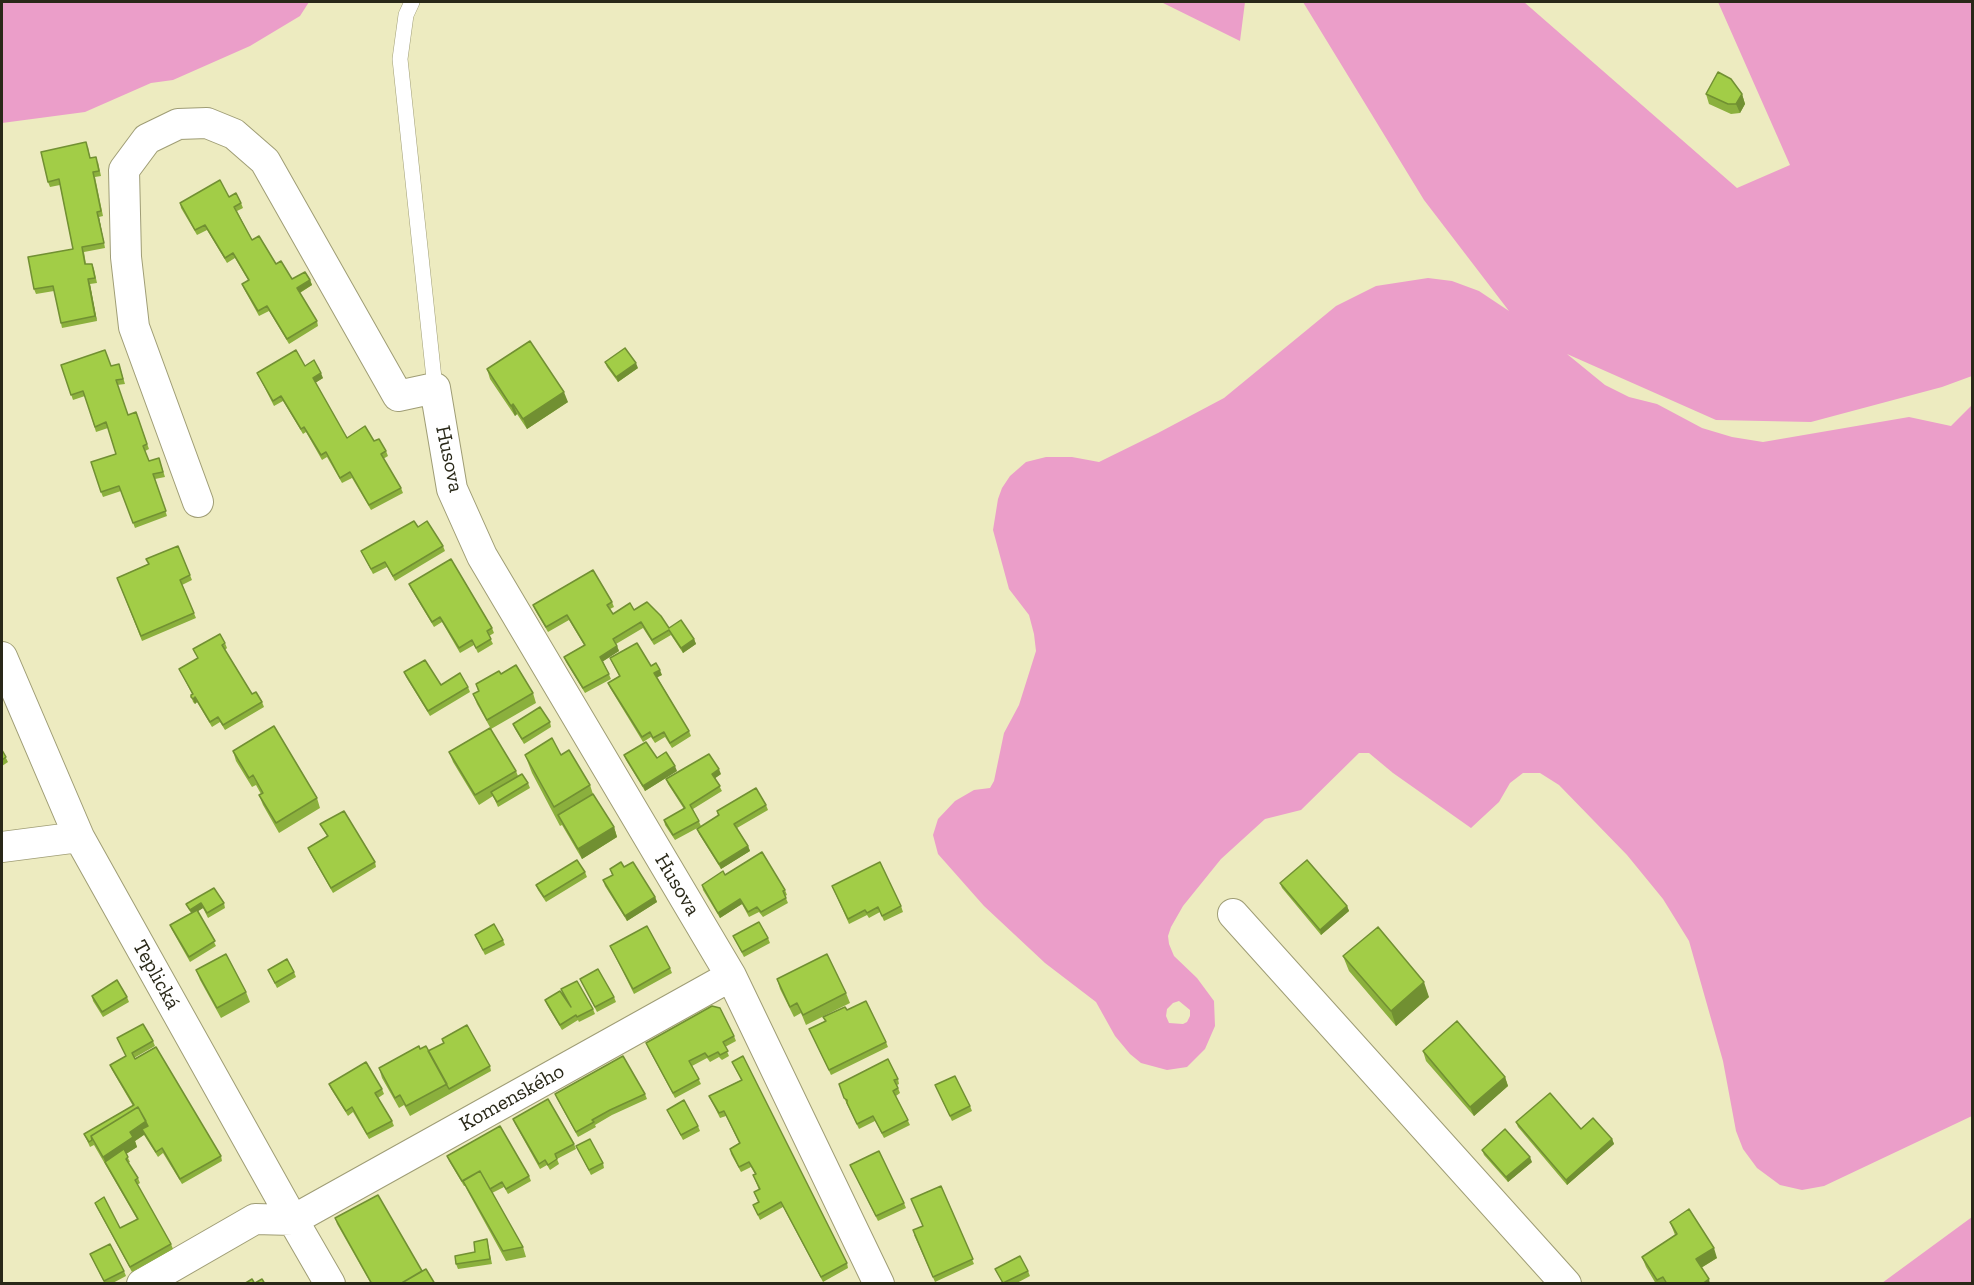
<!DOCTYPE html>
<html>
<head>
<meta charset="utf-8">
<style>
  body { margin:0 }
  #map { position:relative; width:1974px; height:1285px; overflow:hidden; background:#edebc0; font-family:"Zilla Slab",serif }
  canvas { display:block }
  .frame { position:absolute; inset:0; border:3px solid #292818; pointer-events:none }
</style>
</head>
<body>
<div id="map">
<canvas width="1974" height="1285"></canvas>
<div class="frame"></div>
</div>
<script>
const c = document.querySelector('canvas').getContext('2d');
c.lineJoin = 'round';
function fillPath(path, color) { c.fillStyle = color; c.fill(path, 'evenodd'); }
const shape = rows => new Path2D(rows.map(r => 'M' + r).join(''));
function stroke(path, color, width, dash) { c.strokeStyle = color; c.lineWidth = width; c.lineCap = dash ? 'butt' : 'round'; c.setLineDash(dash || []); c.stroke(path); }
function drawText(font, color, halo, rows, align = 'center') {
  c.font = font + ' "Zilla Slab",serif'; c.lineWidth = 6; c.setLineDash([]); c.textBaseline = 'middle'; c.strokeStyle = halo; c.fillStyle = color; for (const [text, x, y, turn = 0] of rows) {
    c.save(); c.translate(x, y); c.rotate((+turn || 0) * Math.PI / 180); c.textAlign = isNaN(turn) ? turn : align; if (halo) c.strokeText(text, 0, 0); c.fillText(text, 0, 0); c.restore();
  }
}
fillPath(shape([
  [2,2,309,2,300,16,250,46,173,80,151,83,85,112,2,123],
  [1161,2,1245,2,1240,41],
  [1303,2,1524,2,1737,188,1790,165,1718,2,1972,2,1972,376,1942,387,1811,422,1716,420,1567,354,1605,385,1629,397,1657,404,1702,428,1732,437,1763,442,1909,417,1951,426,1972,405,1972,1116,1824,1186,1802,1190,1780,1185,1757,1168,1743,1149,1736,1131,1723,1061,1689,941,1663,899,1627,855,1559,785,1540,773,1523,773,1510,783,1499,802,1471,828,1393,773,1369,753,1359,753,1301,810,1265,819,1221,859,1183,906,1171,927,1168,936,1169,944,1174,956,1197,978,1214,1001,1215,1026,1205,1049,1187,1067,1167,1070,1141,1063,1130,1054,1115,1036,1096,1002,1045,963,984,906,938,854,933,835,938,819,955,801,974,790,990,788,994,781,1004,733,1019,705,1036,651,1034,634,1029,615,1009,589,993,530,998,499,1002,488,1010,476,1026,462,1046,457,1072,457,1099,462,1158,433,1224,398,1336,306,1376,286,1428,278,1452,281,1479,291,1509,311,1424,200],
  [1179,1001,1190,1010,1190,1016,1187,1022,1183,1024,1169,1023,1166,1016,1167,1009,1173,1003],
  [1972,1217,1972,1283,1882,1283]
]), '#eb9ec9');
const lane = shape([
  [412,2,406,15,400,59,435,388]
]);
const street = shape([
  [198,502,134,327,126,257,124,170,147,139,178,124,207,123,234,134,265,161,398,396,435,388,452,489,482,556,731,976,879,1284],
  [2,657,79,837,293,1220,330,1284],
  [2,847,79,837],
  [1233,914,1566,1284],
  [142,1284,255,1219,293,1220,731,976]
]);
stroke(lane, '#9f9d75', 16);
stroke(street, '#9f9d75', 32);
stroke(lane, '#fff', 15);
stroke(street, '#fff', 30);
fillPath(shape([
  [1706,94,1742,94,1745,104,1740,113,1731,114,1709,104],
  [88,147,90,158,98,162,101,176,95,177,103,216,99,217,105,248,84,252,86,264,92,264,94,269,97,283,90,284,97,321,62,328,54,291,36,294,34,289,73,249,60,185,50,187,48,182],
  [229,197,241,203,243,208,237,211,252,240,292,279,310,280,312,285,300,293,317,321,318,326,289,344,269,311,259,316,244,289,242,284,248,280,235,258,227,263,207,230,197,235,181,208,180,203],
  [605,362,638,368,618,382,607,367],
  [119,364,125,384,117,385,128,415,136,412,149,449,145,451,149,461,159,458,165,477,155,479,167,516,135,528,121,491,103,497,101,492,116,454,108,428,96,432,85,396,73,400,61,365,111,366],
  [305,366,323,378,315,383,347,438,374,441,386,451,388,456,383,459,401,488,403,493,371,510,352,478,342,483,327,457,322,460,306,432,303,434,283,401,274,406,257,373],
  [487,369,568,402,527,429,517,414,515,416,490,379],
  [418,527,443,546,445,551,395,581,387,567,373,574,361,551],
  [178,546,192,580,182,585,196,618,142,641,117,578,148,564],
  [409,584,492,628,494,633,489,636,493,644,478,653,474,645,460,653,442,622,434,627,411,589],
  [612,602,614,607,610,609,613,614,634,610,669,628,694,639,696,644,683,653,671,635,654,645,643,628,616,644,619,651,603,661,611,679,585,693,566,662,564,657,584,645,569,620,548,632,535,610,533,605],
  [225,643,227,648,225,650,252,694,262,702,264,707,225,730,220,722,212,727,197,702,195,704,193,702,191,695,192,694,179,669,198,658,193,649],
  [610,658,651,666,662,675,657,677,689,731,691,736,672,748,665,737,655,743,651,737,643,742,610,688,608,683,619,676],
  [404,672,441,685,468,687,470,692,430,716,406,677],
  [501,674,533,693,536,703,491,729,477,704,473,694,478,691,476,684],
  [550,722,551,727,524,744,515,729,513,724],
  [2,750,8,762,2,766],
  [233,751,317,798,320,808,279,833,263,805,259,795,261,794,256,785,252,787,236,761],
  [449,752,516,771,518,776,528,783,530,788,498,807,493,796,479,805,453,762],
  [525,755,561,755,590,785,593,794,614,827,617,837,582,859,562,825,560,826,532,773],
  [624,755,657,758,677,771,645,791,626,760],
  [721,774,715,778,722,791,693,809,701,826,675,840,665,825,664,820,684,809,668,784,666,779],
  [766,805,768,810,737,828,748,846,750,851,721,869,699,834,697,829,718,816,717,811],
  [320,824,375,862,376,867,333,893,310,853,308,848,327,836],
  [624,867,655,897,657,902,627,921,605,886,603,880,612,875,610,869],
  [585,872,587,877,546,902,538,890,536,885],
  [725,875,785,890,787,895,785,896,788,903,763,917,759,912,749,917,742,904,720,918,703,890,702,885],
  [1280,883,1347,906,1349,911,1321,935,1282,888],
  [832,886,901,906,903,912,884,921,880,912,869,918,867,915,849,924],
  [224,903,225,908,208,918,203,908,198,911,216,946,190,962,172,930,170,925,191,913,186,904],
  [475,935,503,940,505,945,485,955],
  [733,936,768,938,770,943,744,957],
  [610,946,670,968,672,973,634,994],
  [1343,956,1429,997,1396,1026,1349,971],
  [196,970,246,992,250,1002,221,1018,200,980],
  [268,970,294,972,296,977,277,988],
  [580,979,614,997,616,1002,597,1012],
  [777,979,846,993,850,1003,806,1025,801,1013,794,1017,780,989],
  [561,989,593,1009,595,1014,579,1022,578,1020,562,1030,547,1005,545,1000,565,999],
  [92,996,127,997,129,1002,103,1017,93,1001],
  [847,1010,886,1042,888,1047,831,1075,809,1029,825,1021,823,1017],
  [734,1036,736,1041,725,1047,729,1056,722,1060,719,1057,710,1062,707,1058,692,1066,701,1084,675,1098,648,1048,646,1043],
  [117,1038,153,1041,155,1046,134,1058,221,1156,222,1161,182,1184,163,1153,158,1157,144,1135,135,1141,137,1147,126,1154,130,1162,128,1163,138,1178,140,1183,137,1185,171,1244,173,1249,132,1272,97,1208,95,1203,120,1228,137,1219,94,1145,90,1147,84,1134,133,1106,112,1070,110,1065,126,1056],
  [442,1039,490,1066,491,1071,410,1116,404,1105,399,1108,382,1078,379,1068,420,1049,428,1051,443,1043],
  [1423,1051,1505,1077,1508,1086,1474,1116,1426,1061],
  [732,1062,847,1263,848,1268,823,1282,783,1207,760,1220,753,1205,758,1202,754,1192,759,1190,753,1175,755,1174,751,1167,741,1172,731,1154,730,1149,739,1143,726,1116,720,1118,709,1096,741,1080],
  [898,1079,899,1084,897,1085,900,1093,896,1096,910,1125,884,1138,875,1121,859,1129,844,1098],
  [329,1084,382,1089,384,1094,378,1098,392,1121,394,1126,369,1139,353,1112,348,1116,331,1089],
  [935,1085,970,1106,972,1111,952,1121],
  [555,1094,645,1094,647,1099,612,1115,595,1125,596,1127,578,1137,557,1099],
  [667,1110,698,1126,700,1131,683,1140],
  [513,1119,574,1144,576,1149,557,1159,559,1164,550,1170,547,1165,540,1169,515,1124],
  [1516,1122,1581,1129,1612,1139,1614,1144,1567,1185,1518,1127],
  [576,1146,603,1163,604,1168,591,1175],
  [1482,1150,1532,1162,1508,1182,1484,1155],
  [447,1156,529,1176,531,1181,508,1194,504,1187,492,1193,523,1247,526,1257,506,1261,467,1190,465,1186,464,1186,449,1161],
  [850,1165,904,1203,906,1208,878,1221],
  [941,1186,974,1264,935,1282,914,1235,923,1226],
  [335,1218,422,1271,435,1284,371,1284,337,1224],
  [1670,1222,1717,1258,1701,1268,1710,1284,1656,1284,1646,1267,1642,1257,1675,1235],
  [488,1244,492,1264,458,1269,456,1264],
  [90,1254,124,1271,126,1276,111,1284,105,1284],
  [995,1269,1028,1271,1030,1276,1015,1284,1003,1284]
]), '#8bb03d');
fillPath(shape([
  [1742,94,1745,104,1740,113,1736,104],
  [97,212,99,217,105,248,104,243],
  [88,279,90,284,97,321,95,316],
  [310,280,312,285,299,293,297,288],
  [636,363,638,368,618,382,616,377],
  [321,373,323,378,315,383,313,378],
  [564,392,568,402,527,429,523,419],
  [513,404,517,414,515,416,511,406],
  [694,639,696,644,683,653,681,648],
  [617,646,619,651,602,662,600,657],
  [660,670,662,675,656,678,654,673],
  [195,697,197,702,195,704,193,699],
  [675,766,677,771,645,791,643,786],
  [719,769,721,774,714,779,712,774],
  [614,827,617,837,582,859,578,849],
  [748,846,750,851,721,869,719,864],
  [655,897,657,902,627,921,625,916],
  [740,899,742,904,720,918,718,913],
  [201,903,203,908,192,915,190,910],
  [1347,906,1349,911,1321,935,1320,930],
  [1424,982,1429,997,1396,1026,1391,1011],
  [1505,1077,1508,1086,1474,1116,1470,1107],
  [146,1121,150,1131,143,1131,145,1134,135,1141,137,1147,107,1166,103,1157,130,1132],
  [1612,1139,1614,1144,1567,1185,1566,1180],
  [1530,1157,1532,1162,1508,1182,1506,1177],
  [1714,1248,1717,1258,1699,1269,1696,1259],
  [1709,1279,1710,1284,1702,1284]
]), '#719032');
const building = shape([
  [1718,72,1731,79,1742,94,1736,104,1728,104,1706,94,1718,72],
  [86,142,90,158,96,157,99,171,93,172,101,211,97,212,104,243,82,247,85,264,92,264,95,278,88,279,95,316,61,323,53,286,34,289,28,257,73,249,59,179,48,182,41,152,86,142],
  [220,180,229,197,236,193,241,203,234,207,252,240,259,236,276,264,281,261,292,279,305,272,310,280,297,288,317,321,287,339,267,306,258,311,242,284,249,280,233,253,225,258,205,225,195,230,180,203,220,180],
  [530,341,564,392,523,419,513,404,511,406,487,369,530,341],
  [625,348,636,363,616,377,605,362,625,348],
  [105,350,111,366,119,364,123,379,116,380,128,415,136,412,147,444,143,446,149,461,159,458,163,472,153,474,166,511,133,523,119,486,101,492,91,462,116,454,106,422,95,427,83,391,71,395,61,365,105,350],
  [296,350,305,366,314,360,321,373,313,378,347,438,365,426,374,441,379,439,386,451,381,454,401,488,369,505,350,472,340,478,326,452,321,455,304,427,301,429,281,396,273,401,257,373,296,350],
  [414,521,418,527,427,521,443,546,393,576,385,562,371,569,361,551,414,521],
  [178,546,190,575,180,580,194,613,141,636,117,578,149,564,146,559,178,546],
  [451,559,492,628,487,631,491,639,476,648,472,640,459,648,440,617,432,622,409,584,451,559],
  [593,570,612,602,607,605,613,614,630,603,634,610,647,602,661,616,669,628,681,620,694,639,681,648,669,630,652,640,641,622,613,639,617,646,600,657,609,674,583,688,564,657,585,645,567,615,546,627,533,605,593,570],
  [220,634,225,643,222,645,252,694,256,692,262,702,223,725,218,717,210,722,195,697,193,699,191,697,191,695,193,694,179,669,198,658,193,649,220,634],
  [637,643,651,666,656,663,660,670,654,673,689,731,670,743,664,732,653,738,650,732,642,737,608,683,620,676,610,658,637,643],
  [425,660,441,685,460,673,468,687,428,711,404,672,425,660],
  [516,665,533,693,487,720,473,694,479,691,476,684,499,671,501,674,516,665],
  [540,707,550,722,522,739,513,724,540,707],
  [274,726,317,798,276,823,259,795,263,793,253,775,249,778,233,751,274,726],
  [490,728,516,771,475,795,449,752,490,728],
  [552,738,561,755,569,750,590,785,554,807,525,755,552,738],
  [646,742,657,758,666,752,675,766,643,786,624,755,646,742],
  [2,750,6,757,2,760,2,750],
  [709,754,719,769,712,774,720,786,690,805,699,821,673,835,664,820,685,808,666,779,709,754],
  [522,774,528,783,497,802,491,792,522,774],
  [756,788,766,805,734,824,748,846,719,864,697,829,719,815,717,811,756,788],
  [593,794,614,827,578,849,558,815,593,794],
  [344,811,375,862,331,888,308,848,328,836,320,824,344,811],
  [762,852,785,890,783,891,786,898,761,912,757,907,748,912,740,899,718,913,702,885,723,871,725,875,762,852],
  [577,860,585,872,544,897,536,885,577,860],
  [1307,860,1347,906,1320,930,1280,883,1307,860],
  [621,862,624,867,633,862,655,897,625,916,603,880,613,875,610,869,621,862],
  [880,862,901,906,882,916,878,907,867,913,865,910,848,919,832,886,880,862],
  [214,888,224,903,207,913,201,903,190,910,186,904,214,888],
  [197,910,215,941,189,957,170,925,197,910],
  [759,922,768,938,742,952,733,936,759,922],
  [494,924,503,940,483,950,475,935,494,924],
  [647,926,670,968,633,989,610,946,647,926],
  [1378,927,1424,982,1391,1011,1343,956,1378,927],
  [226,954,246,992,217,1008,196,970,226,954],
  [827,954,846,993,803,1015,797,1003,790,1007,777,979,827,954],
  [287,959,294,972,275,983,268,970,287,959],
  [598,969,614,997,595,1007,580,979,598,969],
  [117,980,127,997,102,1012,92,996,117,980],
  [577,981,593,1009,577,1017,576,1015,560,1025,545,1000,560,991,571,1007,561,989,577,981],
  [866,1001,886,1042,829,1070,809,1029,826,1021,823,1017,845,1007,847,1010,866,1001],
  [712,1006,720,1008,734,1036,723,1042,728,1051,720,1055,718,1052,708,1057,705,1053,689,1061,699,1079,673,1093,646,1043,712,1006],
  [1457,1021,1505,1077,1470,1107,1423,1051,1457,1021],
  [143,1024,153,1041,132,1053,135,1059,156,1047,221,1156,180,1179,162,1148,156,1152,143,1131,142,1129,148,1126,138,1107,91,1136,92,1140,89,1142,84,1134,134,1105,110,1065,126,1056,117,1038,143,1024],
  [467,1025,490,1066,449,1089,428,1051,444,1043,442,1039,467,1025],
  [419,1046,420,1049,426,1046,447,1084,406,1106,400,1095,395,1098,379,1068,419,1046],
  [623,1056,645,1094,610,1110,592,1120,594,1122,576,1132,555,1094,623,1056],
  [743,1056,847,1263,821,1277,781,1202,758,1215,753,1205,759,1202,754,1192,760,1189,753,1175,756,1174,749,1162,739,1167,730,1149,740,1143,724,1111,719,1113,709,1096,742,1080,732,1062,743,1056],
  [888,1059,898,1079,894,1080,898,1088,893,1091,908,1120,882,1133,873,1116,857,1124,847,1103,847,1100,844,1098,839,1084,888,1059],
  [366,1062,382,1089,375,1093,392,1121,367,1134,352,1107,346,1111,329,1084,366,1062],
  [955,1076,970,1106,950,1116,935,1085,955,1076],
  [1550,1093,1581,1129,1593,1118,1612,1139,1566,1180,1516,1122,1550,1093],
  [548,1099,574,1144,555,1154,557,1159,548,1165,545,1160,539,1164,513,1119,548,1099],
  [684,1100,698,1126,681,1135,667,1110,684,1100],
  [138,1107,146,1121,130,1132,133,1137,103,1157,91,1136,138,1107],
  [500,1126,529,1176,506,1189,502,1182,490,1189,480,1171,462,1181,447,1156,500,1126],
  [1505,1129,1530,1157,1506,1177,1482,1150,1505,1129],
  [590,1139,603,1163,589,1170,576,1146,590,1139],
  [124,1149,128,1157,126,1159,138,1178,135,1180,171,1244,130,1267,95,1203,104,1197,120,1228,138,1219,105,1162,124,1149],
  [879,1151,904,1203,876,1216,850,1165,879,1151],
  [480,1171,523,1247,503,1251,463,1181,480,1171],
  [941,1186,973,1259,933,1277,913,1230,923,1226,911,1199,941,1186],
  [378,1195,422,1271,400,1284,372,1284,335,1218,378,1195],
  [1689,1209,1714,1248,1696,1259,1709,1279,1702,1284,1667,1284,1663,1277,1657,1280,1642,1257,1677,1234,1670,1222,1689,1209],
  [487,1239,490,1259,456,1264,455,1256,475,1252,474,1242,487,1239],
  [110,1244,124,1271,104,1281,90,1254,110,1244],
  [1020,1256,1028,1271,1003,1283,995,1269,1020,1256],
  [426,1269,435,1284,400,1284,426,1269],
  [252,1279,255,1284,244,1284,252,1279],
  [262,1279,265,1284,255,1284,255,1283,262,1279]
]);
fillPath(building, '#a2cd47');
stroke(building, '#719032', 1.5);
drawText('21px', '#292818', '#fff', [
  ["Husova",449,459,78],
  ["Husova",677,885,59],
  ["Teplická",156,975,61],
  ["Komenského",512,1098,-29]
]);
</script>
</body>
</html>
